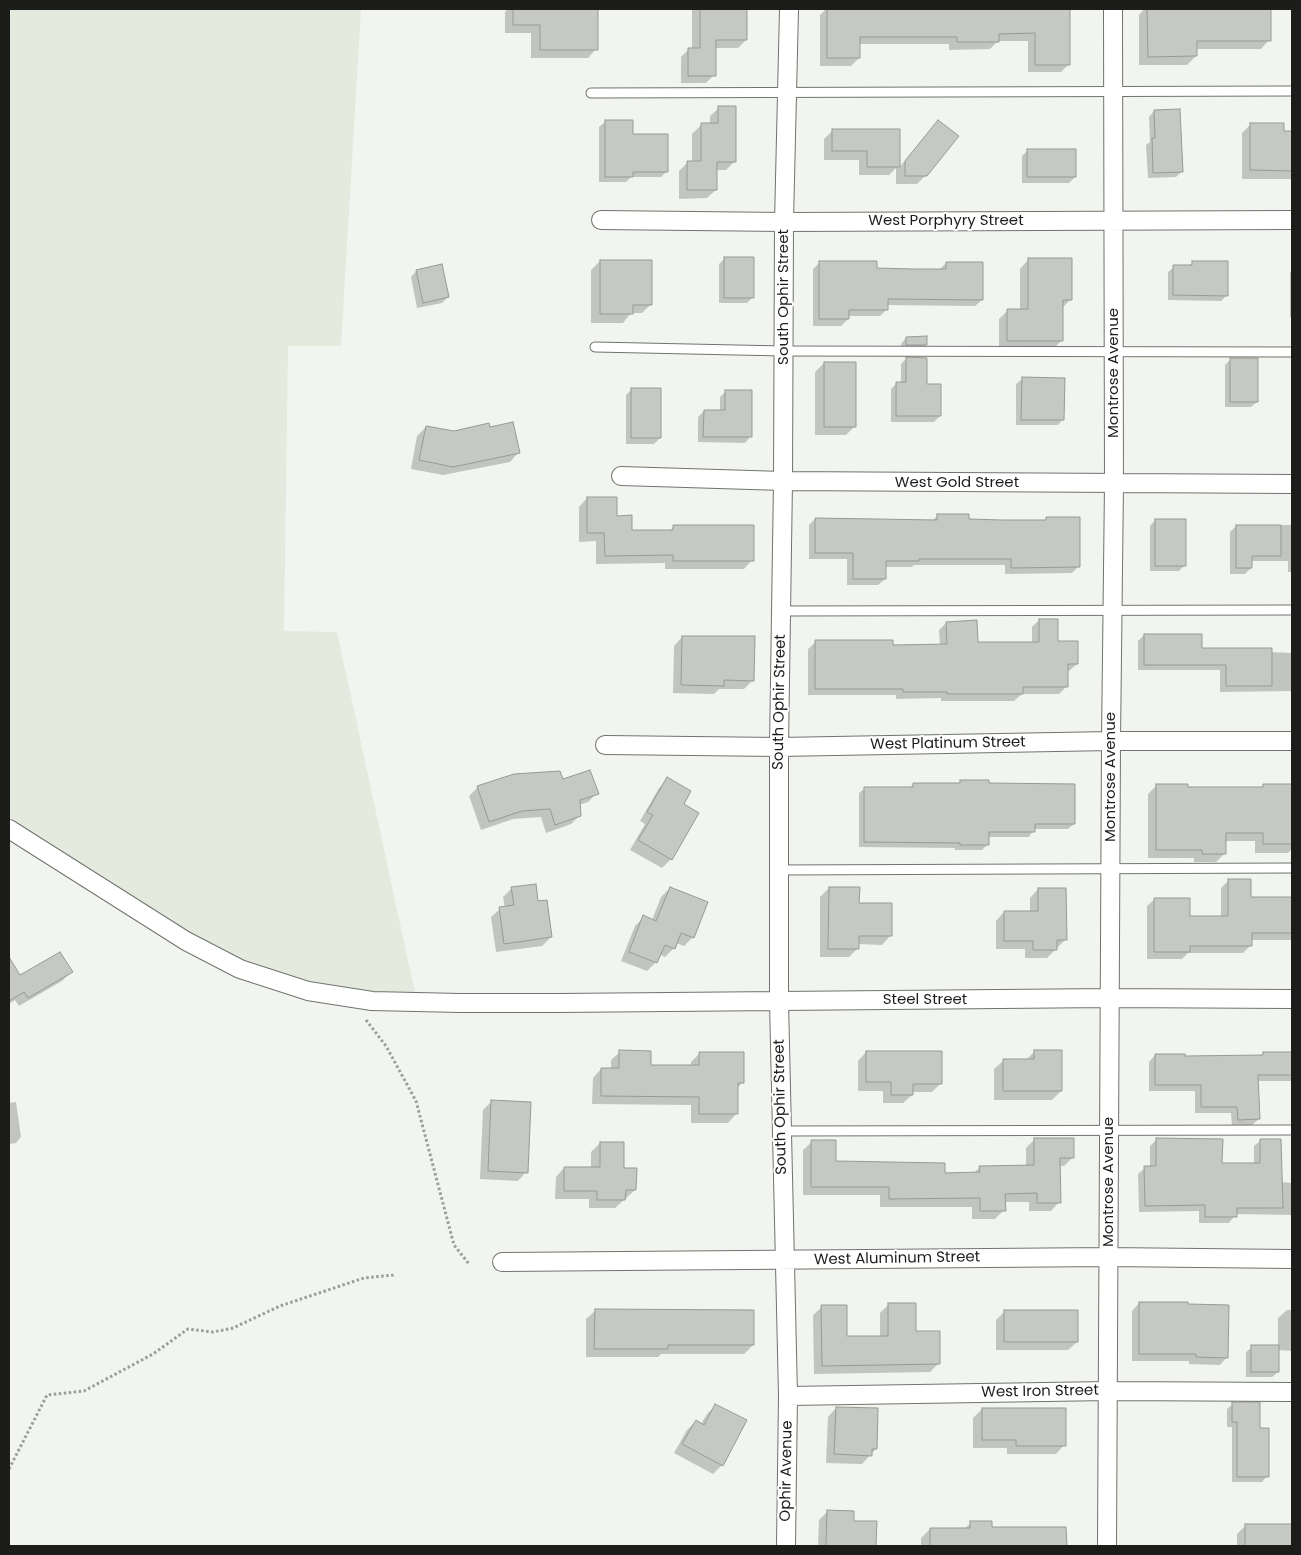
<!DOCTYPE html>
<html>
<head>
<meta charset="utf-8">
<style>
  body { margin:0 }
  #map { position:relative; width:1301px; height:1555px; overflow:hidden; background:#f2f5ef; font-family:Poppins,sans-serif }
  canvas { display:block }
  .frame { position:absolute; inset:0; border:10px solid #1c1d1b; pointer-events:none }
</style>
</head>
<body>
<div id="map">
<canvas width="1301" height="1555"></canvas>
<div class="frame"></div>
</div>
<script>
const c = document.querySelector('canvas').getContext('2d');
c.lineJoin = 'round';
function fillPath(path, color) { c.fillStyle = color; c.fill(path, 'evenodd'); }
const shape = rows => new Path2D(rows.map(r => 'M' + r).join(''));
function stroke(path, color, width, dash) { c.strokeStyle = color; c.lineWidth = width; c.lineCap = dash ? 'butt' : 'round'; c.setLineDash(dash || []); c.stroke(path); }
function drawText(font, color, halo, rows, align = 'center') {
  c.font = font + ' Poppins,sans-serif'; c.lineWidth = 4; c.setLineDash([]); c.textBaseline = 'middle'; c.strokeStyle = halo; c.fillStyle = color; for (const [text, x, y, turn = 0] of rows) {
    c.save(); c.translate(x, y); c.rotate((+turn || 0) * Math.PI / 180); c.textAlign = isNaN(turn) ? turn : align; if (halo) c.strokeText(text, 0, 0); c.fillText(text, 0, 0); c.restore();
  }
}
fillPath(shape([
  [9,9,361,9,341,346,288,346,284,631,337,632,417,1002,372,1001,240,969,9,829]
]), '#e4eadd');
fillPath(shape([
  [508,9,596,9,596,49,588,58,531,58,531,33,505,33,505,12],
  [692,9,746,9,746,40,738,48,714,48,714,75,706,83,681,83,681,57,689,49,692,49],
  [826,9,1069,9,1069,64,1061,72,1028,72,1028,41,998,41,990,49,949,50,949,44,859,44,859,58,851,66,820,66,820,15],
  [1144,9,1269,9,1269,40,1261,49,1196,49,1196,56,1187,65,1139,65,1139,15],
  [719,108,735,161,726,170,716,170,716,190,707,198,679,199,679,171,688,162,692,162,692,134,701,125,710,125,710,116],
  [1154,111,1182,171,1176,177,1148,178,1146,145,1150,142,1149,117],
  [938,121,926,175,917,184,896,184,896,168,889,175,859,175,859,160,824,160,824,139,833,130,898,130,898,169],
  [605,122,632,136,667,171,661,177,631,177,626,182,599,182,599,127],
  [1251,124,1282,132,1292,132,1292,179,1242,179,1242,133],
  [1028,150,1075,177,1069,183,1022,183,1022,156],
  [725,258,752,298,747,303,719,303,719,264],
  [1028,260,1071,299,1062,308,1061,341,1052,350,999,350,999,319,1008,310,1020,310,1020,269],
  [600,261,651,304,642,313,631,313,623,323,591,323,591,270],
  [820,262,875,269,939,270,946,263,982,300,975,306,887,305,887,309,880,316,848,316,848,319,841,326,813,326,813,269],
  [1193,262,1227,295,1221,301,1168,300,1168,272,1174,267,1188,267],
  [1292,270,1292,317,1290,317,1290,272],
  [416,271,448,297,442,303,417,308,411,277],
  [906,338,926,345,920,350,901,350,901,344],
  [906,359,926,385,940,416,934,422,891,422,891,389,897,383,901,383,901,364],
  [1231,359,1257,402,1251,407,1225,407,1225,365],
  [824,363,855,426,846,435,815,435,815,372],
  [1022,379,1063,419,1058,425,1016,425,1016,384],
  [631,390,660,438,654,444,626,444,626,395],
  [726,391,750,437,745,443,698,442,698,417,704,411,720,411,720,397],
  [426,427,454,433,489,429,518,453,510,462,443,475,411,469,417,436],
  [587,498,616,517,631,531,669,531,674,527,752,560,744,569,665,569,665,563,596,564,596,541,579,542,579,507],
  [938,515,968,520,1044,522,1047,518,1079,566,1072,573,1005,574,1005,565,914,565,912,567,885,567,885,579,878,585,847,585,847,559,809,559,809,525,815,519,932,521],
  [1155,520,1185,565,1179,571,1150,571,1150,526],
  [1292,525,1292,572,1288,572,1288,561,1251,561,1251,568,1245,574,1230,574,1230,532,1236,526],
  [1039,620,1057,642,1077,664,1069,671,1067,671,1067,686,1059,694,1022,694,1014,701,941,701,941,698,896,699,896,695,808,695,808,649,816,642,892,646,940,645,939,630,946,623,977,643,1032,643,1032,627],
  [1144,635,1201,649,1292,653,1292,691,1220,692,1220,670,1138,670,1138,641],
  [682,637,753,680,744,689,719,689,714,694,673,693,674,646],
  [668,779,682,805,671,859,662,868,630,850,645,824,640,821,659,788],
  [562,781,597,793,588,802,579,805,580,815,571,824,546,833,541,817,513,819,481,830,469,796,478,787],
  [960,782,988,784,1074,824,1068,829,1034,829,1029,837,988,837,988,844,982,850,955,850,955,848,859,847,859,793,865,788,910,788,913,784,958,784],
  [1157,785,1187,788,1261,788,1263,785,1292,785,1292,849,1288,853,1255,853,1255,841,1225,841,1225,853,1216,862,1194,862,1194,858,1148,858,1148,794],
  [1228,881,1250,899,1292,898,1292,940,1251,940,1251,945,1243,953,1188,953,1182,959,1147,959,1147,906,1155,899,1189,918,1221,918,1221,888],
  [512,888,537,902,551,937,542,946,496,952,491,917,500,909,505,908,503,897],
  [670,888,693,937,684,946,676,943,674,948,665,957,659,954,656,962,647,971,621,961,635,926,644,917,652,920,661,897],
  [829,888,890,936,882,945,858,944,858,948,849,957,820,957,820,897],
  [1038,889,1065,940,1047,958,1025,958,1025,949,996,949,996,921,1004,912,1030,912,1030,898],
  [9,960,19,977,71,972,62,981,19,1006,15,1000,9,1004],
  [620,1052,650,1067,691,1067,691,1062,700,1053,743,1082,736,1089,736,1114,728,1123,691,1123,691,1105,592,1104,593,1078,601,1069,611,1069,611,1060],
  [866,1052,941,1083,932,1092,912,1092,912,1095,903,1103,883,1103,883,1091,858,1091,858,1061],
  [1034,1052,1061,1091,1052,1100,994,1100,994,1069,1003,1061,1025,1061],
  [1263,1053,1292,1053,1292,1081,1257,1081,1259,1119,1252,1125,1232,1126,1231,1113,1195,1113,1195,1091,1149,1091,1149,1062,1155,1055,1184,1057,1260,1057],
  [492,1101,526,1172,518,1181,480,1179,483,1110],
  [16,1102,21,1137,16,1143,9,1144,9,1103],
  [1157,1139,1221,1164,1254,1164,1254,1146,1261,1140,1280,1182,1292,1183,1292,1215,1236,1214,1229,1223,1199,1223,1199,1211,1139,1212,1138,1174,1145,1168,1150,1168,1150,1146],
  [1034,1140,1073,1157,1064,1166,1059,1166,1059,1202,1051,1211,1029,1211,1029,1202,1004,1202,1004,1210,995,1219,972,1219,972,1207,880,1207,880,1195,803,1195,803,1150,812,1142,835,1162,943,1174,973,1174,980,1167,1026,1166,1026,1148],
  [600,1143,623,1169,635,1190,615,1208,589,1208,589,1199,555,1199,556,1177,564,1168,591,1168,591,1152],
  [1139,1303,1227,1357,1220,1365,1189,1364,1189,1361,1132,1361,1132,1311],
  [889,1304,915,1333,938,1364,930,1372,814,1374,813,1315,822,1307,846,1337,880,1337,880,1313],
  [1287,1310,1292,1310,1292,1351,1278,1350,1278,1372,1272,1377,1246,1377,1246,1352,1252,1347,1278,1347,1278,1318],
  [595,1311,753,1345,744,1354,661,1354,658,1357,586,1357,586,1319],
  [1005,1311,1077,1342,1068,1350,996,1350,996,1320],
  [1233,1404,1259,1429,1267,1476,1262,1482,1232,1482,1232,1427,1227,1427,1227,1409],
  [716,1405,722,1465,713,1474,674,1453,687,1430,696,1421,701,1424,707,1414],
  [836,1408,876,1449,862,1464,826,1463,828,1417],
  [982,1409,1064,1445,1056,1454,1007,1454,1007,1448,973,1448,973,1418],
  [827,1512,853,1522,875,1523,875,1546,818,1546,819,1520],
  [971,1523,991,1528,1065,1528,1065,1546,907,1546,921,1545,921,1538,930,1529,964,1529],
  [1246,1525,1292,1525,1292,1546,1237,1546,1237,1534]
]), '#0003');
const building = shape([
  [513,9,598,9,598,50,540,50,540,25,513,25,513,9],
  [700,9,747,9,747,40,716,40,716,76,688,76,688,48,700,48,700,9],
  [827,9,1070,9,1070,65,1035,65,1035,33,999,34,999,42,957,42,957,37,860,37,860,58,827,58,827,9],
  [1147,9,1271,9,1271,41,1197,41,1197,56,1148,57,1147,9],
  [718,106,736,106,736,162,717,162,717,190,687,190,687,161,701,161,701,123,718,123,718,106],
  [1180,109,1183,172,1153,173,1152,138,1155,138,1154,110,1180,109],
  [605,120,633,120,633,134,668,134,668,172,633,172,633,177,605,177,605,120],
  [938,120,959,136,927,176,905,176,905,161,938,120],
  [1250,123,1284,123,1284,131,1292,131,1292,171,1250,170,1250,123],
  [832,129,900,129,900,167,867,167,867,151,832,151,832,129],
  [1027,149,1076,149,1076,177,1027,177,1027,149],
  [724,257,754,257,754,298,724,298,724,257],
  [1028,258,1072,258,1072,300,1063,300,1063,341,1007,341,1007,309,1028,309,1028,258],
  [600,260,652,260,652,305,633,305,633,314,600,314,600,260],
  [819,261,877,261,877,268,913,269,946,269,946,262,983,262,983,300,888,299,888,310,849,310,849,319,819,319,819,261],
  [1192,261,1228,261,1228,296,1173,295,1173,265,1192,265,1192,261],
  [442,264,449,297,423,303,416,270,442,264],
  [927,336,927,345,906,345,906,337,927,336],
  [906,357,927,358,927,384,941,384,941,416,896,416,896,382,906,382,906,357],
  [1230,358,1258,358,1258,402,1230,402,1230,358],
  [824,362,856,362,856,427,824,427,824,362],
  [1022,377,1065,378,1064,420,1021,420,1022,377],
  [631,388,661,388,661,438,631,438,631,388],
  [725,390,752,390,752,437,703,437,704,410,725,410,725,390],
  [513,422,520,453,453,467,419,460,426,426,454,431,489,423,490,427,513,422],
  [587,497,617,497,617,516,632,515,632,530,673,530,673,525,754,525,754,561,673,561,673,555,605,556,604,533,587,533,587,497],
  [937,514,969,514,969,519,1002,520,1046,520,1046,517,1080,517,1080,567,1011,568,1011,559,919,559,919,561,886,561,886,579,853,579,853,553,815,553,815,518,937,520,937,514],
  [1155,519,1186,519,1186,566,1155,566,1155,519],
  [1236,525,1281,525,1281,556,1252,556,1252,568,1236,568,1236,525],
  [1039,619,1058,619,1058,641,1078,641,1078,664,1068,664,1068,687,1023,687,1023,694,947,694,947,692,903,692,903,689,815,689,815,640,893,640,893,645,947,644,946,622,977,620,978,642,1039,642,1039,619],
  [1144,634,1202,634,1202,648,1272,648,1272,686,1226,686,1226,665,1144,665,1144,634],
  [682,636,755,636,754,681,724,680,724,686,681,685,682,636],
  [590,770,599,794,580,800,581,816,555,825,550,809,522,811,489,822,477,786,514,774,560,771,563,779,590,770],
  [667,777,691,791,684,804,699,813,672,860,638,840,653,815,647,812,667,777],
  [960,780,989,780,989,783,1075,784,1075,824,1035,824,1035,832,989,832,989,845,960,845,960,843,864,842,864,787,913,787,913,783,960,783,960,780],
  [1156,784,1188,784,1188,787,1263,787,1263,784,1292,784,1292,844,1263,844,1263,833,1226,833,1226,854,1202,854,1202,850,1156,850,1156,784],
  [1228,879,1251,879,1251,897,1292,897,1292,933,1252,933,1252,946,1190,946,1190,952,1154,952,1154,898,1190,898,1190,916,1228,916,1228,879],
  [536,884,538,901,547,900,552,937,504,944,499,907,514,905,511,887,536,884],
  [670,887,708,902,694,938,681,933,675,949,665,945,657,963,629,952,643,915,656,921,670,887],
  [829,887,860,887,859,903,892,903,892,936,859,936,859,949,828,949,829,887],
  [1038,888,1066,888,1067,940,1057,940,1057,950,1033,950,1033,941,1004,941,1004,911,1038,911,1038,888],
  [60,952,73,972,28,998,24,992,9,1001,9,957,20,975,60,952],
  [619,1050,651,1051,651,1065,699,1065,699,1052,744,1052,744,1083,738,1083,738,1114,699,1114,699,1097,601,1096,601,1068,619,1068,619,1050],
  [1034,1050,1062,1050,1062,1091,1003,1091,1003,1059,1034,1059,1034,1050],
  [866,1051,942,1051,942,1084,913,1084,913,1095,891,1095,891,1082,866,1082,866,1051],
  [1263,1052,1292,1052,1292,1075,1258,1075,1260,1119,1238,1120,1237,1107,1201,1107,1201,1085,1155,1085,1155,1054,1185,1054,1185,1056,1263,1055,1263,1052],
  [491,1100,531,1102,528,1173,488,1171,491,1100],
  [1034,1138,1074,1138,1074,1158,1060,1158,1061,1203,1037,1203,1037,1193,1005,1194,1006,1211,980,1211,980,1198,889,1199,889,1187,811,1187,811,1140,836,1140,836,1161,945,1163,945,1173,980,1172,979,1166,1034,1165,1034,1138],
  [1156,1138,1223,1139,1222,1163,1260,1163,1260,1139,1281,1139,1283,1208,1237,1208,1237,1217,1205,1217,1205,1205,1145,1206,1144,1166,1156,1166,1156,1138],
  [600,1142,624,1142,624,1168,637,1168,636,1190,626,1190,625,1200,597,1200,597,1191,564,1191,564,1167,600,1167,600,1142],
  [1139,1302,1188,1302,1188,1304,1229,1305,1228,1358,1196,1357,1196,1354,1139,1354,1139,1302],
  [888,1303,916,1303,916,1331,940,1331,940,1364,822,1366,821,1305,847,1305,847,1336,888,1336,888,1303],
  [595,1309,754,1310,754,1345,668,1345,668,1349,594,1349,595,1309],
  [1004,1310,1078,1310,1078,1342,1004,1342,1004,1310],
  [1251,1345,1279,1345,1279,1372,1251,1372,1251,1345],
  [1232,1402,1260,1402,1260,1428,1269,1428,1269,1477,1237,1477,1237,1422,1232,1422,1232,1402],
  [715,1404,747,1420,723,1466,682,1444,696,1420,704,1425,715,1404],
  [836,1407,878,1408,877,1449,872,1449,872,1456,834,1454,836,1407],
  [982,1408,1066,1408,1066,1446,1016,1446,1016,1440,982,1440,982,1408],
  [827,1510,854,1511,854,1521,877,1521,876,1546,826,1546,827,1510],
  [970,1521,992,1521,992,1527,1066,1527,1067,1546,930,1546,930,1528,970,1528,970,1521],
  [1245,1524,1292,1524,1292,1546,1245,1546,1245,1524]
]);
fillPath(building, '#c6c9c3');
stroke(building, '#979a94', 1);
const service = shape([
  [591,93,1292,91],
  [595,347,784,351,1292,352],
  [781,611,1292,610],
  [779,870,1292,868],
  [781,1131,1292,1130]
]);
const minor = shape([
  [601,220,784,222,1292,220],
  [621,476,783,481,1292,484],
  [605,745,779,747,1111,741,1292,741],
  [9,829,186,941,240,969,308,991,372,1001,460,1003,558,1003,1110,998,1292,999],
  [502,1262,1108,1257,1292,1259],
  [788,1396,1109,1391,1292,1392],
  [786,1546,788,1396,779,1001,779,747,783,481,784,222,789,9],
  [1107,1546,1111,741,1114,484,1113,9]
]);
stroke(service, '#70736d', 11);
stroke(minor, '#70736d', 20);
stroke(shape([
  [366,1020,386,1046,416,1101,454,1245,469,1264],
  [9,1469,47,1395,84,1391,153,1354,188,1329,213,1332,233,1328,280,1306,364,1278,395,1275]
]), '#9b9d99', 3, [2.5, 2.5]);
stroke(service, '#fff', 9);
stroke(minor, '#fff', 18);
drawText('15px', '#1c1d1b', '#fff', [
  ["West Porphyry Street",946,221],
  ["South Ophir Street",784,297,-90],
  ["Montrose Avenue",1114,373,-90],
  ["West Gold Street",957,483],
  ["South Ophir Street",780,702,-89],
  ["West Platinum Street",948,744,-1],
  ["Montrose Avenue",1111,777,-90],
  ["Steel Street",925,1000],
  ["South Ophir Street",781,1107,-91],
  ["Montrose Avenue",1109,1182,-90],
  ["West Aluminum Street",897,1259,-1],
  ["West Iron Street",1040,1392,-1],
  ["Ophir Avenue",787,1471,-89]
]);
</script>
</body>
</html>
